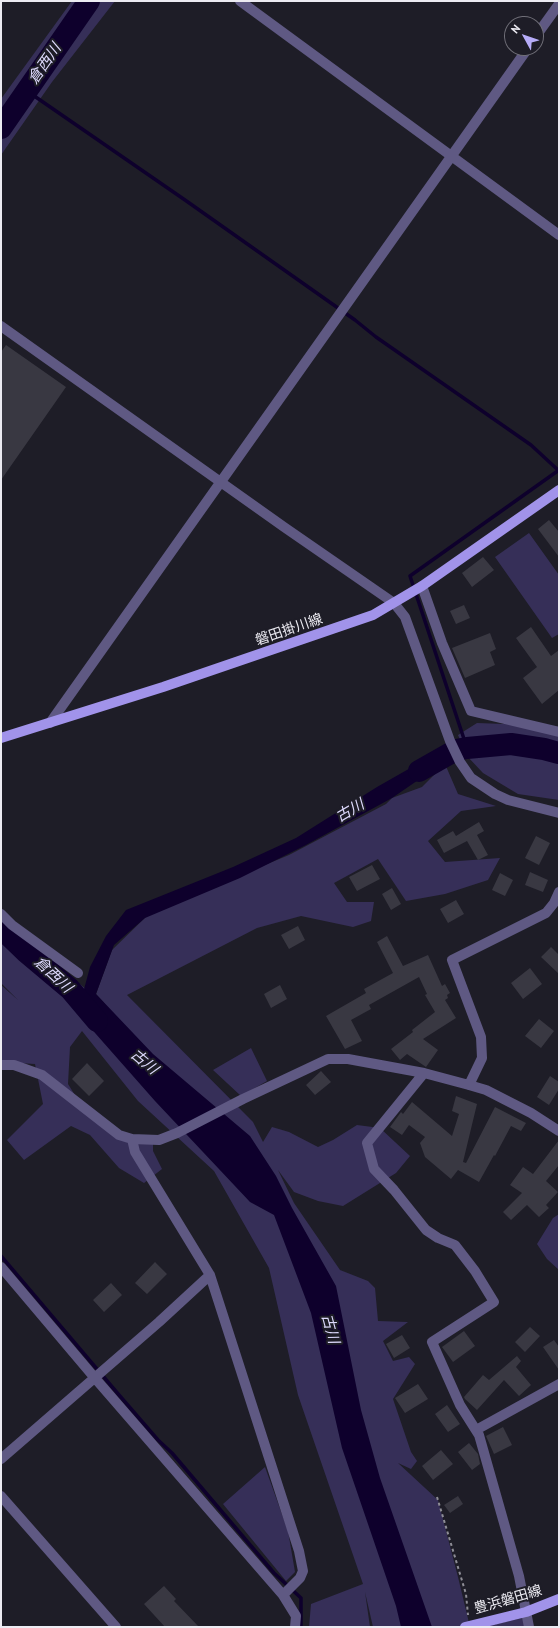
<!DOCTYPE html>
<html>
<head>
<meta charset="utf-8">
<style>
  body { margin:0 }
  #map { position:relative; width:560px; height:1628px; overflow:hidden; background:#1e1d27; font-family:"PT Sans",sans-serif }
  canvas { display:block }
  .frame { position:absolute; inset:0; border:2px solid #ecebf2; pointer-events:none }
  .north { position:absolute; left:504px; top:16px; width:40px; height:40px; box-sizing:border-box; background:#1e1d27; border:1px solid #706f78; border-radius:50%; rotate:310deg; font-size:11px; font-weight:700; line-height:16px; text-align:center; color:#ecebf2 }
  .north::after { content:''; display:block; margin:auto; width:14px; height:18px; background:#b6acf8; clip-path:polygon(50% 0,100% 100%,50% 72%,0 100%) }
</style>
</head>
<body>
<div id="map">
<canvas width="560" height="1628"></canvas>
<div class="frame"></div>
<div class="north">N</div>
</div>
<script>
const c = document.querySelector('canvas').getContext('2d');
c.lineJoin = 'round';
function fillPath(path, color) { c.fillStyle = color; c.fill(path, 'evenodd'); }
const shape = rows => new Path2D(rows.map(r => 'M' + r).join(''));
function stroke(path, color, width, dash) { c.strokeStyle = color; c.lineWidth = width; c.lineCap = dash ? 'butt' : 'round'; c.setLineDash(dash || []); c.stroke(path); }
function drawText(font, color, halo, rows, align = 'center') {
  c.font = font + ' "PT Sans","Noto Sans JP",sans-serif'; c.lineWidth = 4; c.setLineDash([]); c.textBaseline = 'middle'; c.strokeStyle = halo; c.fillStyle = color; for (const [text, x, y, turn = 0] of rows) {
    c.save(); c.translate(x, y); c.rotate((+turn || 0) * Math.PI / 180); c.textAlign = isNaN(turn) ? turn : align; if (halo) c.strokeText(text, 0, 0); c.fillText(text, 0, 0); c.restore();
  }
}
fillPath(shape([
  [72,1,115,1,52,82,1,155,1,99],
  [529,533,559,575,559,634,552,638,495,557],
  [477,723,531,725,559,733,559,800,518,794,483,773,467,756,458,735],
  [445,764,458,794,496,806,461,811,428,841,445,862,500,858,488,880,445,894,406,901,378,859,334,883,347,902,374,902,371,921,353,927,301,916,257,928,127,995,253,1122,263,1142,272,1127,289,1132,318,1147,333,1140,357,1125,380,1128,410,1156,396,1173,343,1206,318,1201,294,1192,278,1170,294,1203,340,1270,368,1281,375,1288,378,1321,408,1322,383,1341,393,1361,409,1357,415,1364,393,1399,411,1452,417,1461,411,1469,398,1463,438,1500,458,1577,470,1627,373,1627,365,1592,370,1627,309,1627,311,1604,363,1584,298,1395,269,1268,214,1171,138,1101,82,1031,70,1047,68,1084,83,1108,125,1136,153,1144,153,1151,162,1169,144,1183,119,1168,90,1135,71,1126,24,1160,7,1140,43,1104,35,1064,1,1062,1,985,18,1000,1,983,1,921,106,1005,96,994,112,950,151,912,289,855,386,804,392,798,422,787],
  [251,1048,267,1081,241,1096,213,1070],
  [559,1214,559,1270,547,1259,537,1244,553,1218],
  [265,1467,288,1531,295,1572,286,1581,223,1504],
  [527,1617,529,1627,483,1627]
]), '#362f58');
fillPath(shape([
  [442,750,446,761,392,798,306,845,240,878,145,918,114,945,96,994,153,1054,250,1136,276,1176,292,1208,336,1286,361,1410,380,1478,432,1627,401,1627,396,1606,342,1448,311,1313,274,1215,250,1202,155,1101,88,1025,73,1001,83,993,90,967,106,936,126,910,233,867,296,838,377,787]
]), '#0e002c');
stroke(shape([
  [27,91,185,200,355,320,376,337,531,445,558,470],
  [467,748,410,576,559,470],
  [1,1256,119,1395,158,1440,172,1453,274,1573,301,1598,301,1627]
]), '#0e002c', 3.5);
stroke(shape([
  [1,128,89,1],
  [419,771,456,750,467,748,511,744,544,749,559,753],
  [1,928,26,952,70,989,97,1021]
]), '#0e002c', 22);
fillPath(shape([
  [6,345,66,387,1,480,1,352],
  [549,520,559,532,559,557,538,529],
  [483,557,494,570,472,587,462,573],
  [464,605,470,618,456,624,450,611],
  [531,627,551,656,559,650,559,690,542,704,523,678,537,667,516,638],
  [490,633,496,649,490,652,495,665,465,678,452,648],
  [479,822,484,831,477,835,488,855,478,860,467,841,444,853,437,840,453,831,456,836],
  [536,836,550,843,539,865,525,858],
  [372,865,380,879,357,891,349,877],
  [530,872,548,880,543,892,525,885],
  [500,873,513,880,505,896,492,890],
  [392,888,401,904,391,910,382,894],
  [456,900,464,914,448,923,440,909],
  [298,926,305,940,289,949,281,935],
  [387,936,403,966,428,955,442,986,445,984,450,993,447,995,448,998,445,1000,456,1018,423,1039,438,1050,426,1067,407,1054,400,1060,391,1049,413,1032,412,1030,435,1012,425,995,427,994,419,977,369,1005,371,1009,351,1020,362,1041,345,1049,326,1016,366,993,364,989,393,973,377,942],
  [551,947,559,955,559,974,541,957],
  [530,968,542,984,523,999,511,983],
  [280,985,287,999,271,1008,264,994],
  [539,1019,554,1031,541,1048,525,1036],
  [87,1063,104,1081,89,1096,72,1079],
  [321,1071,331,1082,315,1095,306,1085],
  [550,1076,559,1082,559,1089,549,1105,537,1097],
  [456,1096,477,1104,463,1162,466,1163,495,1107,526,1123,521,1131,511,1126,495,1156,494,1155,479,1182,458,1170,451,1179,425,1157,420,1143,425,1137,409,1125,402,1135,390,1127,401,1112,403,1114,412,1102,452,1136,459,1114,452,1111],
  [559,1140,559,1165,546,1181,558,1192,546,1205,549,1208,539,1217,527,1205,511,1220,503,1212,522,1193,510,1185,523,1167,533,1174],
  [155,1262,167,1274,147,1294,135,1283],
  [111,1283,122,1295,104,1312,93,1300],
  [530,1327,540,1336,525,1352,515,1342],
  [464,1331,475,1346,453,1362,442,1347],
  [402,1335,410,1348,394,1358,386,1344],
  [554,1340,559,1347,559,1370,543,1347],
  [517,1356,521,1361,516,1367,531,1385,519,1396,504,1380,477,1410,465,1399,464,1397,483,1375,489,1380],
  [418,1384,428,1399,405,1413,395,1398],
  [447,1405,460,1424,448,1432,435,1414],
  [503,1427,512,1445,494,1454,486,1436],
  [469,1443,478,1454,480,1464,472,1470,458,1452],
  [441,1450,453,1464,433,1480,422,1466],
  [458,1496,463,1504,450,1513,444,1505],
  [164,1586,176,1599,174,1601,199,1627,165,1627,144,1604]
]), '#393842');
stroke(shape([
  [437,1497,466,1594,468,1615]
]), '#8e8d96', 2, [3, 3]);
stroke(shape([
  [240,1,559,235],
  [536,36,559,4],
  [1,326,284,527,394,603,405,617,450,741,460,762,471,778,495,794,508,800,559,813],
  [422,586,442,643,471,711,559,732],
  [50,723,528,48],
  [1,914,12,925,78,973],
  [1,1065,14,1065,42,1075,119,1135,132,1139,159,1140,177,1133,243,1099,328,1059,348,1059,424,1073,469,1085,486,1090,531,1113,559,1131],
  [424,1073,367,1143,374,1169,394,1190,426,1230,438,1238,455,1245,475,1271,494,1302,432,1342,460,1405,479,1435,519,1576,529,1627],
  [469,1085,482,1058,481,1037,452,960,546,913,554,903,559,892],
  [132,1139,135,1152,210,1275,299,1551,303,1571,300,1578,283,1595],
  [1,1267,94,1377,283,1595,296,1616,295,1627],
  [476,1430,559,1384],
  [1,1459,159,1322,210,1275],
  [1,1496,116,1627]
]), '#5f5983', 10);
stroke(shape([
  [1,738,163,687,373,615,422,586,559,490],
  [465,1627,526,1612,559,1599]
]), '#a193ea', 10);
drawText('14px', '#ecebf2', '#1e1d27', [
  ["磐田掛川線",289,630,-19],
  ["豊浜磐田線",508,1600,-16]
]);
drawText('italic 15px', '#dedafd', '#1e1d27', [
  ["倉西川",45,64,-55],
  ["古川",350,811,-30],
  ["倉西川",53,975,43],
  ["古川",144,1062,40],
  ["古川",330,1329,75]
]);
</script>
</body>
</html>
